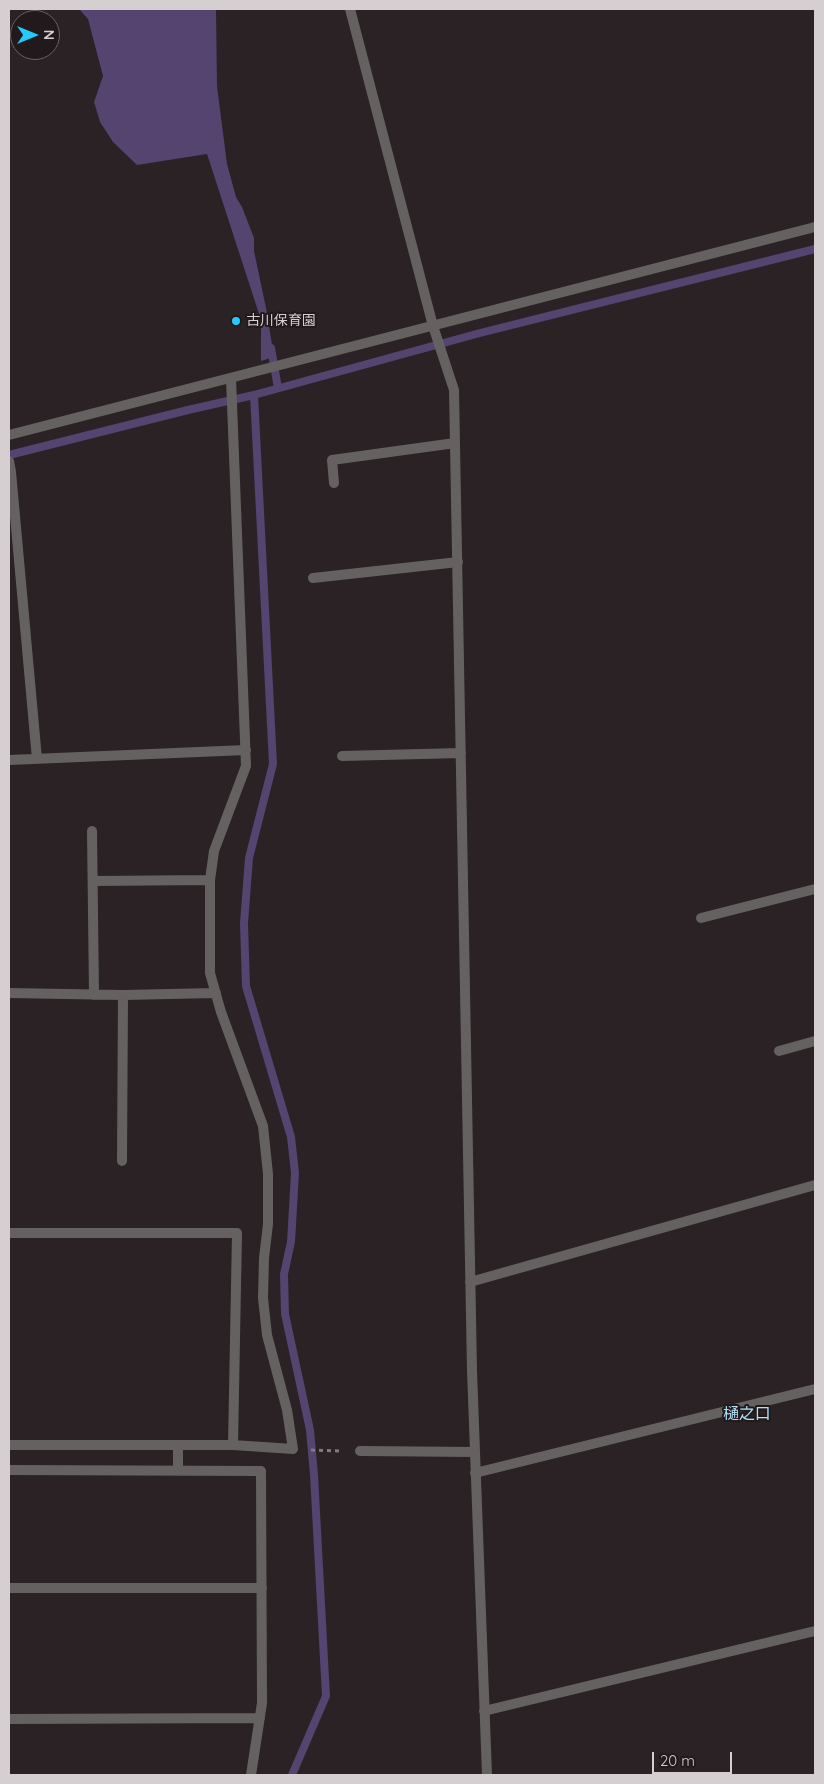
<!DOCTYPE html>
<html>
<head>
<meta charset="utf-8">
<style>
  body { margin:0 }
  #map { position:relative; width:824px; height:1784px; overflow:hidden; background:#2a2225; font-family:Quicksand,sans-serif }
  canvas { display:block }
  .frame { position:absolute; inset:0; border:10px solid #d5cfd2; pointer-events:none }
  .north { position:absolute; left:10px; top:10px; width:50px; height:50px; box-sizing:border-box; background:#21191c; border:1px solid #696265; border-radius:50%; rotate:90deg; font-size:14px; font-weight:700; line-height:20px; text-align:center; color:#d5cfd2 }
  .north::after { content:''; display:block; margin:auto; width:18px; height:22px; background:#25c9fe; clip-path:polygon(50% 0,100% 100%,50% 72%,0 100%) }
  .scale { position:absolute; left:652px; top:1752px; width:80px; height:22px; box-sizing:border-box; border:2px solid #d5cfd2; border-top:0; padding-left:6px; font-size:15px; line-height:18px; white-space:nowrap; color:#d5cfd2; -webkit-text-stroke:4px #21191c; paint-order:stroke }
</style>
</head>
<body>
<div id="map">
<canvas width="824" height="1784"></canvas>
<div class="frame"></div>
<div class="north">N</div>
<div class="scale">20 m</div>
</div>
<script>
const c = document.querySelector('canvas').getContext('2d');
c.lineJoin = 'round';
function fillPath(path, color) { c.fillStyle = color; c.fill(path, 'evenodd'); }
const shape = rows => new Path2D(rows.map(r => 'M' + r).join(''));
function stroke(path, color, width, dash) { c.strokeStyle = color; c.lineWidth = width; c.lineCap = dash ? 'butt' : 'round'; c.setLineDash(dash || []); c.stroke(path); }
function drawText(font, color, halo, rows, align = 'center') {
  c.font = font + ' Quicksand,"Noto Sans JP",sans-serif'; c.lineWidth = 4; c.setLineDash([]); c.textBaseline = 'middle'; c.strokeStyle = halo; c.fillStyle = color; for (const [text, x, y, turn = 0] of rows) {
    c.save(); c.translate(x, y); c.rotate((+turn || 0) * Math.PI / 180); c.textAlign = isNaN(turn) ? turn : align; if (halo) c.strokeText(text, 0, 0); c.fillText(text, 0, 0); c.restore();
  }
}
fillPath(shape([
  [79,9,216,9,217,86,227,164,236,197,242,207,254,238,254,251,266,308,274,357,261,361,261,320,207,154,137,165,113,142,100,122,94,102,103,76,88,19]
]), '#554370');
stroke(shape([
  [271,348,278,388],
  [254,395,273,764,249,858,244,923,246,986,291,1137,295,1173,291,1242,284,1274,285,1314,310,1430,314,1475,326,1696,292,1775],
  [9,455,188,410,254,395,480,333,815,249]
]), '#554370', 8);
stroke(shape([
  [311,1450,342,1451]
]), '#837c7f', 3, [4, 4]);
stroke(shape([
  [350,9,433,326,454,390,472,1371,487,1775],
  [9,435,815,227],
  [9,461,11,472,37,759],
  [334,483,332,460,455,443],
  [313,578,458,562],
  [342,756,461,753],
  [9,760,246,750],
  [92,831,94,995],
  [93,881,210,880],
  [701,918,815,889],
  [9,993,123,995,216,993],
  [779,1051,815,1041],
  [122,1161,123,995],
  [9,1233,237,1233,233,1445],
  [470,1282,815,1185],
  [9,1445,233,1445,293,1449,287,1410,267,1335,263,1298,264,1258,268,1224,268,1174,263,1126,221,1012,210,973,210,880,214,851,246,766,231,378],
  [178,1445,178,1470],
  [360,1451,475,1452],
  [9,1470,261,1471,262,1703,251,1775],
  [475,1473,815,1389],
  [9,1588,262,1588],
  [484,1711,815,1631],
  [9,1719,260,1718]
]), '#666161', 10);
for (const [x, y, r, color] of [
  [236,321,5,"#25c9fe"]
]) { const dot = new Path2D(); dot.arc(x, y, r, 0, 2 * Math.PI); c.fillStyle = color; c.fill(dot); stroke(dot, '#21191c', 2); }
drawText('14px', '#d5cfd2', '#21191c', [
  ["古川保育園",246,321]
], 'left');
drawText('16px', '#aee0f6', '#21191c', [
  ["樋之口",747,1414]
]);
</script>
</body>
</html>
